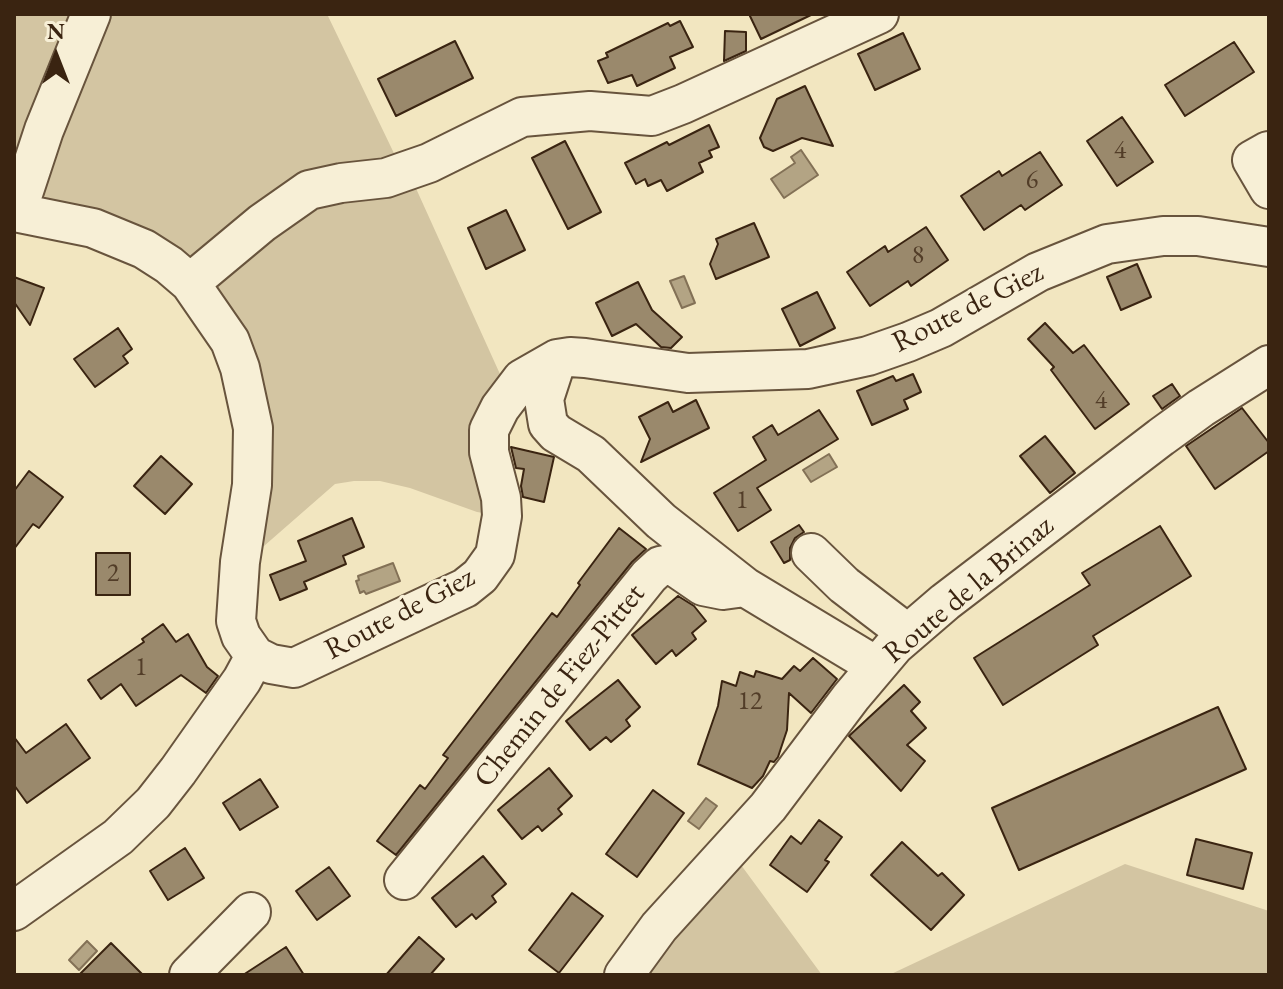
<!DOCTYPE html>
<html>
<head>
<meta charset="utf-8">
<style>
  body { margin:0 }
  #map { position:relative; width:1283px; height:989px; overflow:hidden; background:#f2e6c0; font-family:"EB Garamond",serif }
  canvas { display:block }
  .frame { position:absolute; inset:0; border:16px solid #3a2411; pointer-events:none }
  .north { position:absolute; left:16px; top:16px; width:80px; height:80px; -webkit-text-stroke:6px #f7efd6; paint-order:stroke; rotate:0deg; font-size:22px; font-weight:700; line-height:32px; text-align:center; color:#3a2411 }
  .north::after { content:''; display:block; margin:auto; width:28px; height:36px; background:#3a2411; clip-path:polygon(50% 0,100% 100%,50% 72%,0 100%) }
</style>
</head>
<body>
<div id="map">
<canvas width="1283" height="989"></canvas>
<div class="frame"></div>
<div class="north">N</div>
</div>
<script>
const c = document.querySelector('canvas').getContext('2d');
c.lineJoin = 'round';
function fillPath(path, color) { c.fillStyle = color; c.fill(path, 'evenodd'); }
const shape = rows => new Path2D(rows.map(r => 'M' + r).join(''));
function stroke(path, color, width, dash) { c.strokeStyle = color; c.lineWidth = width; c.lineCap = dash ? 'butt' : 'round'; c.setLineDash(dash || []); c.stroke(path); }
function drawText(font, color, halo, rows, align = 'center') {
  c.font = font + ' "EB Garamond",serif'; c.lineWidth = 6; c.setLineDash([]); c.textBaseline = 'middle'; c.strokeStyle = halo; c.fillStyle = color; for (const [text, x, y, turn = 0] of rows) {
    c.save(); c.translate(x, y); c.rotate((+turn || 0) * Math.PI / 180); c.textAlign = isNaN(turn) ? turn : align; if (halo) c.strokeText(text, 0, 0); c.fillText(text, 0, 0); c.restore();
  }
}
fillPath(shape([
  [14,14,327,14,403,172,414,184,509,394,502,516,477,512,410,488,380,481,354,481,335,484,264,546,240,562,253,456,190,283,14,212],
  [1125,864,1269,911,1269,975,889,975],
  [741,865,822,975,643,975,676,930]
]), '#d3c5a2');
const water = shape([
  [801,150,818,175,784,198,771,179,795,163,791,157,801,150],
  [684,276,695,303,682,308,670,281,684,276],
  [829,454,837,467,811,482,803,470,829,454],
  [393,563,400,581,366,594,364,591,360,593,356,581,359,580,358,576,393,563],
  [706,798,717,806,699,829,688,821,706,798],
  [87,941,97,951,79,970,69,960,87,941]
]);
fillPath(water, '#b3a484');
stroke(water, '#837156', 2);
const building = shape([
  [749,14,813,14,761,39,749,14],
  [680,21,693,47,670,57,675,68,637,86,632,75,608,83,598,61,608,57,606,53,668,23,670,26,680,21],
  [725,31,746,32,746,51,724,61,725,31],
  [903,33,920,69,875,90,858,54,903,33],
  [455,41,473,78,396,116,378,79,455,41],
  [1234,42,1254,72,1185,116,1165,85,1234,42],
  [805,86,833,146,802,138,773,151,764,147,760,138,777,99,805,86],
  [1122,117,1153,162,1117,186,1087,141,1122,117],
  [709,125,719,147,709,151,712,157,699,163,703,172,667,191,661,180,648,186,645,179,636,184,625,163,667,142,669,145,709,125],
  [565,141,601,212,568,229,532,158,565,141],
  [1040,152,1062,185,1025,210,1021,205,984,230,961,196,999,171,1002,176,1040,152],
  [506,210,525,250,486,269,468,228,506,210],
  [754,223,769,257,716,279,710,264,718,244,716,239,754,223],
  [926,227,948,260,911,286,908,281,870,306,847,272,885,246,888,252,926,227],
  [1137,264,1151,297,1121,310,1107,277,1137,264],
  [14,277,44,288,30,325,14,302,14,277],
  [638,282,652,310,682,337,671,348,661,347,636,324,612,336,596,303,638,282],
  [817,292,835,328,800,346,782,309,817,292],
  [1045,323,1073,353,1084,345,1129,404,1095,429,1051,370,1054,367,1028,339,1045,323],
  [118,328,132,349,123,356,128,363,95,387,74,359,118,328],
  [913,374,921,392,904,400,908,409,872,425,857,391,893,376,896,381,913,374],
  [1172,384,1180,396,1162,409,1153,396,1172,384],
  [696,400,709,428,641,462,650,439,639,417,668,402,673,412,696,400],
  [1242,408,1269,443,1269,451,1215,489,1186,446,1242,408],
  [819,410,838,439,757,488,771,510,738,531,714,493,766,460,753,437,772,425,778,435,819,410],
  [1045,436,1075,473,1050,493,1020,456,1045,436],
  [511,447,554,457,544,502,523,497,521,486,524,469,516,468,511,447],
  [161,456,192,484,165,514,134,486,161,456],
  [29,471,63,497,39,528,33,524,14,549,14,491,29,471],
  [352,518,364,547,343,556,346,564,304,582,307,589,280,600,270,575,306,561,298,541,352,518],
  [799,525,804,532,795,538,790,548,790,560,784,563,771,542,799,525],
  [1160,526,1191,576,1093,636,1098,645,1003,705,974,658,1090,585,1082,573,1160,526],
  [619,528,646,549,632,562,396,855,377,841,420,785,425,789,448,758,443,755,552,613,557,617,580,585,578,583,619,528],
  [96,553,130,553,130,595,96,595,96,553],
  [678,596,694,606,706,621,692,633,696,639,676,656,672,650,656,664,632,635,678,596],
  [163,624,176,642,188,634,207,667,218,676,206,693,181,675,136,706,121,684,101,699,88,680,144,642,142,639,163,624],
  [813,658,837,679,811,713,789,693,787,730,778,757,774,762,770,761,763,776,752,788,698,764,718,706,722,681,736,686,740,672,754,677,756,671,782,679,794,666,800,671,813,658],
  [618,680,640,707,626,720,630,726,611,742,606,737,590,750,566,721,618,680],
  [904,685,920,702,911,711,926,728,907,745,925,761,901,791,849,736,904,685],
  [1218,707,1246,769,1019,870,992,808,1218,707],
  [66,724,90,758,27,803,14,785,14,737,26,753,66,724],
  [549,768,572,796,558,809,562,814,542,831,538,826,522,839,498,810,549,768],
  [260,779,278,807,240,830,223,803,260,779],
  [653,790,684,813,637,877,606,854,653,790],
  [819,820,842,837,825,860,829,862,807,892,770,865,791,836,801,844,819,820],
  [1196,839,1252,853,1243,889,1187,875,1196,839],
  [902,842,938,876,942,873,964,895,931,930,871,875,902,842],
  [185,848,204,878,168,900,150,871,185,848],
  [483,856,506,884,492,896,496,902,476,919,472,914,456,927,432,898,483,856],
  [329,867,350,896,317,920,296,891,329,867],
  [572,893,603,916,559,973,529,950,572,893],
  [419,937,444,959,430,975,386,975,419,937],
  [111,943,143,975,79,975,111,943],
  [286,947,304,975,243,975,286,947]
]);
fillPath(building, '#9a896c');
stroke(building, '#3a2411', 2);
const minor = shape([
  [1268,151,1252,160,1269,189],
  [14,212,93,228,144,249,169,265,190,283,230,341,240,368,253,428,252,485,240,562,236,621,241,636,255,656,271,664,294,668,465,588,480,576,495,555,502,516,501,498,489,452,489,430,500,408,522,379,557,359,570,357,585,358,688,373,808,369,868,356,908,342,941,328,1038,272,1107,244,1163,236,1198,236,1269,247],
  [17,212,44,130,91,14],
  [190,283,262,223,309,190,341,183,386,178,403,172,429,163,522,117,590,111,652,116,683,104,879,14],
  [557,359,544,399,548,424,556,433,591,454,661,521,745,587,876,666],
  [811,553,844,585,908,634],
  [404,880,649,576,660,566,671,564,703,586,723,590,745,587],
  [14,911,118,837,153,803,178,771,242,680,255,656],
  [189,975,251,912],
  [624,975,659,927,768,807,851,697,895,645,945,602,1161,437,1201,408,1269,365]
]);
stroke(minor, '#68543d', 42);
stroke(minor, '#f7efd6', 38);
drawText('26px', '#523d28', null, [
  ["4",1120,151],
  ["6",1032,181],
  ["8",918,256],
  ["4",1101,401],
  ["1",742,501],
  ["2",113,574],
  ["1",141,668],
  ["12",750,702]
]);
drawText('30px', '#3a2411', '#f7efd6', [
  ["Route de Giez",968,308,-27],
  ["Route de la Brinaz",969,590,-40],
  ["Route de Giez",400,614,-28],
  ["Chemin de Fiez-Pittet",560,686,-51]
]);
</script>
</body>
</html>
